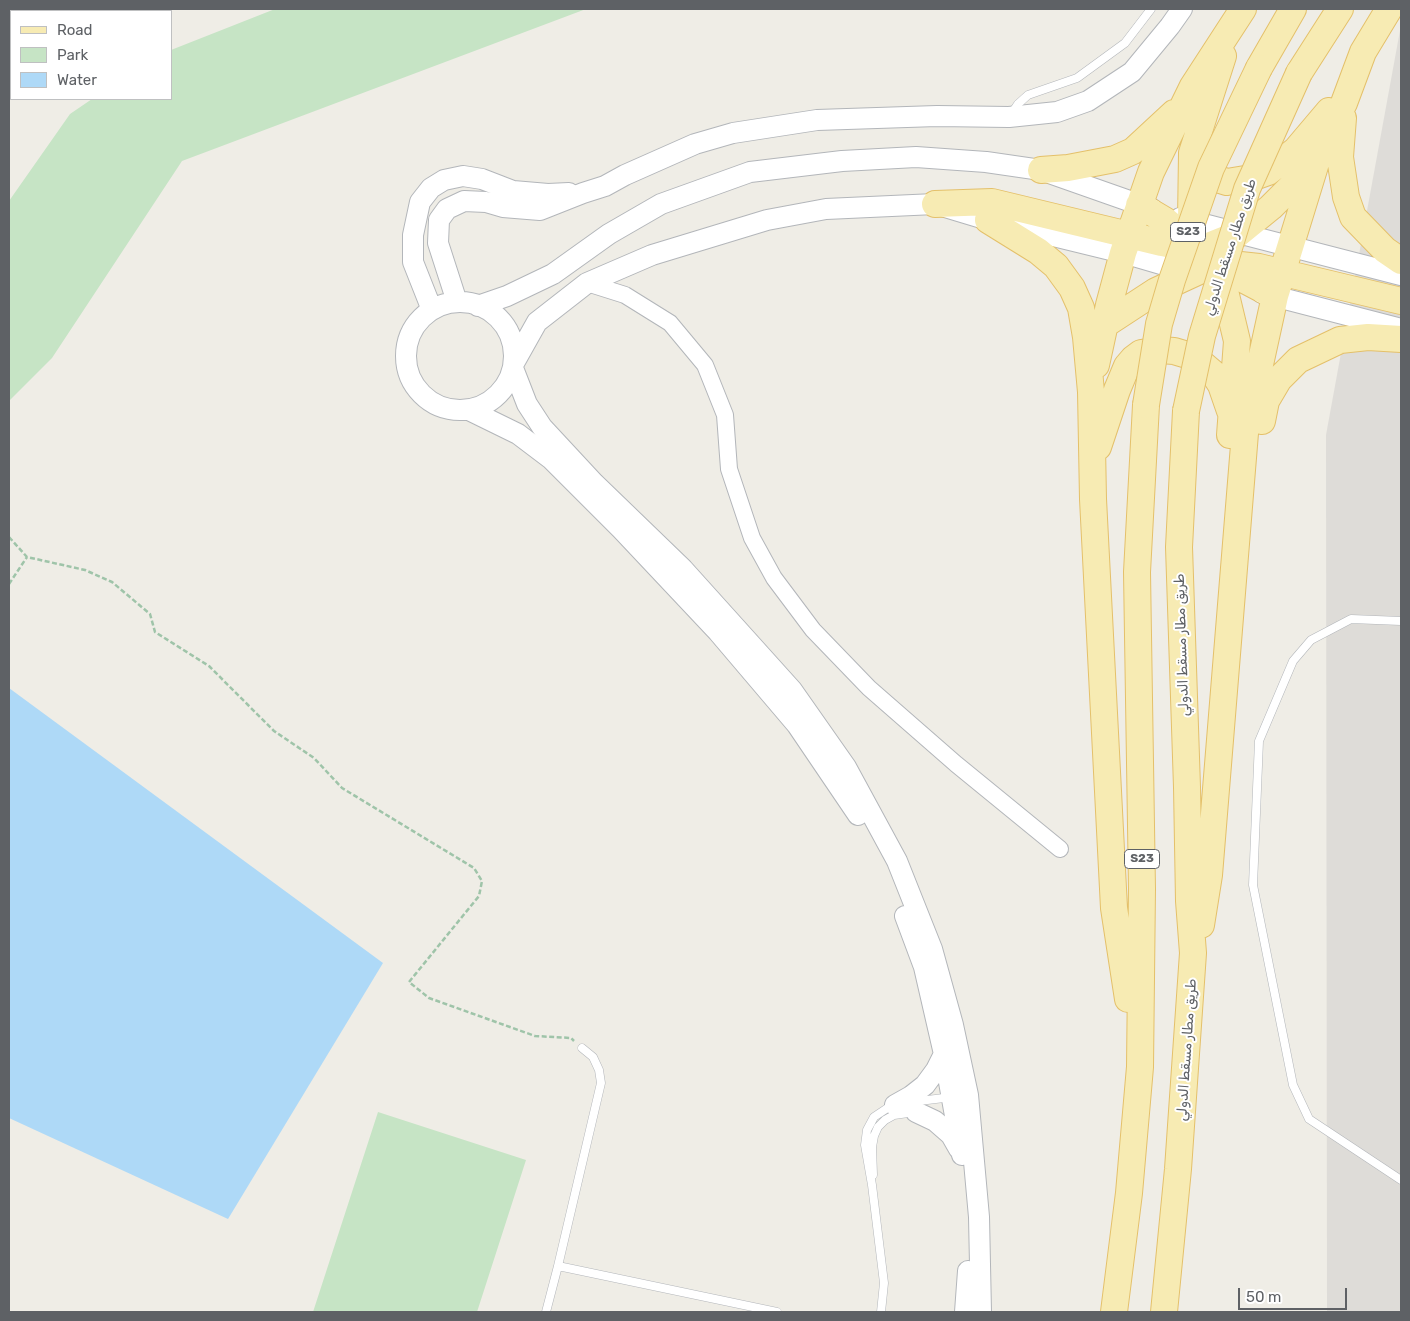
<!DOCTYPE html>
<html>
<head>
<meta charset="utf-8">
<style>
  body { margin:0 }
  #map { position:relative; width:1410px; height:1321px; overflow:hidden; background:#efede6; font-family:Rubik,sans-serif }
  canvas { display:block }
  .frame { position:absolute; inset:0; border:10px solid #5e6165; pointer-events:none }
  .legend { position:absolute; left:10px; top:10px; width:162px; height:90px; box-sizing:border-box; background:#fff; border:1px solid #bfc0c1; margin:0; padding:6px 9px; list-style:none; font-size:15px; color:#5e6165 }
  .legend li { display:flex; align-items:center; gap:10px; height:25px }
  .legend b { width:25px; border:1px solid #bfc0c1 }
  .scale { position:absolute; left:1238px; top:1288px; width:109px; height:22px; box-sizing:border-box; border:2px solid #5e6165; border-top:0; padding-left:6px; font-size:15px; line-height:18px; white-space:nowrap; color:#5e6165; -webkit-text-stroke:4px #fff; paint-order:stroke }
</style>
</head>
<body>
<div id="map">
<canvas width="1410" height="1321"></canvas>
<div class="frame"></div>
<ul class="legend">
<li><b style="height:6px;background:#f7ebb3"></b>Road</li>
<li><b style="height:14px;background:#c6e4c5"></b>Park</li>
<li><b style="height:14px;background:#aed9f7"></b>Water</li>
</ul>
<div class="scale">50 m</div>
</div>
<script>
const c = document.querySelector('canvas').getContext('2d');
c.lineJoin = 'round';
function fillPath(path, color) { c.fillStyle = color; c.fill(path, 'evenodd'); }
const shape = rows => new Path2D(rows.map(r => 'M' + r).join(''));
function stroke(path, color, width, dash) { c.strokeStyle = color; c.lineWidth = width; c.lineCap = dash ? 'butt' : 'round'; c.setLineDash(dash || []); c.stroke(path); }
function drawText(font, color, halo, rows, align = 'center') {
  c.font = font + ' Rubik,"Noto Naskh Arabic",sans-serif'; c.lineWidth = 4; c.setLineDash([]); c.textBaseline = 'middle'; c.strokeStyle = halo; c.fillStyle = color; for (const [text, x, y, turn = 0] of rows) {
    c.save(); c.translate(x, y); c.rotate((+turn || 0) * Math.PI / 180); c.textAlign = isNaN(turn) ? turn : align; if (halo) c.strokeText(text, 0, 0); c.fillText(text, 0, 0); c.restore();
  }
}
fillPath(shape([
  [1401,25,1401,1312,1327,1312,1326,435]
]), '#dedcd8');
fillPath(shape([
  [275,9,586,9,182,161,52,358,9,401,9,201,70,114,92,99,171,99,171,50],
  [378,1112,526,1160,477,1312,313,1312]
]), '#c6e4c5');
fillPath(shape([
  [9,688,383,963,228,1219,9,1118]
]), '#aed9f7');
const service = shape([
  [1012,113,1018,104,1028,95,1077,78,1125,43,1151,9],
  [1401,621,1351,619,1311,640,1293,661,1259,741,1253,885,1293,1085,1309,1119,1401,1180],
  [911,1102,952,1097],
  [873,1175,872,1147,874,1136,878,1127,885,1120,894,1115,915,1112],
  [558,1266,601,1083,599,1070,593,1057,582,1048],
  [546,1312,558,1266,777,1312],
  [881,1312,884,1283,872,1185,865,1145,867,1130,874,1117,886,1109,895,1105]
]);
const minor = shape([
  [587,283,625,295,670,323,705,365,725,415,729,469,752,538,774,578,813,630,869,688,956,764,1060,849]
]);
const tertiary = shape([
  [1180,218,1401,275],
  [1262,293,1401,329],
  [457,302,438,243,439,220,447,209,464,201,486,202,503,207,540,210,583,193,605,186,625,175,695,144,733,133,817,120,937,116,1009,117,1057,112,1088,101,1132,72,1170,26,1182,9],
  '406 356a54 54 0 1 1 108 0a54 54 0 1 1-108 0Z',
  [478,306,507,296,553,274,609,234,661,204,750,172,842,161,916,157,986,162,1041,170,1152,209],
  [432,310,413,262,413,235,420,202,431,188,444,180,463,176,482,179,513,191,548,194,569,193],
  [514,363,537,322,587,283,652,255,767,220,826,209,935,204,988,220,1123,253,1188,272],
  [513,368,527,404,542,427,594,483,683,569,792,690,846,767,897,861,932,949,953,1025,968,1095,979,1217,981,1312],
  [469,410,518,434,551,459,621,529,718,632,797,725,858,815],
  [905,916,924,967,944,1054,962,1155],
  [895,1105,911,1096,925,1085,936,1070,944,1054],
  [916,1112,935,1121,951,1135,959,1149],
  [965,1312,968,1271]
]);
const primary = shape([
  [1259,68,1293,9],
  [1299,73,1340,9],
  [1343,118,1340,157,1346,197,1353,217,1385,250,1401,261],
  [1194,159,1198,167,1203,172,1214,178,1227,182,1251,178,1268,172,1296,150,1329,111],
  [1041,170,1068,168,1115,159,1133,151,1174,113],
  [935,204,992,202,1162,243,1198,250,1238,234,1271,207,1293,185,1319,153,1344,103,1363,52,1389,9],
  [1139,205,1166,221,1191,242,1207,260,1226,295,1237,341,1230,435],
  [988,220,1038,251,1056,266,1072,288,1081,308,1086,337,1091,392,1093,499,1114,908,1128,999],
  [1191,220,1192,153,1223,56],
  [1213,251,1237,276,1275,296],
  [1104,325,1156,291,1208,267,1219,264,1231,264,1259,267,1401,301],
  [1096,365,1109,305,1123,253,1151,172,1193,86,1243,9],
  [1262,421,1266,401,1279,379,1298,360,1340,340,1368,337,1401,339],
  [1098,447,1117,390,1127,366,1133,359,1141,353,1160,350,1174,351,1194,357,1214,374,1221,385,1230,411],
  [1201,925,1209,875,1245,433,1275,296,1319,153],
  [1114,1312,1129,1193,1140,1067,1142,889,1137,572,1146,405],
  [1164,1312,1178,1169,1193,953,1189,901,1187,787,1179,547,1186,411]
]);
stroke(service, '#b3b6ba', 9);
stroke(minor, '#b3b6ba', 18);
stroke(tertiary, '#b3b6ba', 22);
stroke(primary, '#e4c06a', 28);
stroke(shape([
  [9,537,27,557,85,570,112,582,150,614,155,632,209,666,274,731,314,758,342,788,474,868,482,881,479,896,409,982,429,998,535,1036,571,1038,574,1041],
  [9,584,27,557]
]), '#9fc4a9', 2.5, [5, 2.5]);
stroke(service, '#fff', 8);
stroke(minor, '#fff', 16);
stroke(tertiary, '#fff', 20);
stroke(primary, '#f7ebb3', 26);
const primaryBridge = shape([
  [1146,405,1159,324,1172,280,1211,168,1259,68],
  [1186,411,1202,336,1247,189,1299,73]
]);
stroke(primaryBridge, '#e4c06a', 28, []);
stroke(primaryBridge, '#f7ebb3', 26);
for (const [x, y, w] of [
  [1188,232,35],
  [1142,859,35]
]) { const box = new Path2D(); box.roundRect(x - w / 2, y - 9.5, w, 19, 4); c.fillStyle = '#fff'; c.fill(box); stroke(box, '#5e6165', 1); }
drawText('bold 12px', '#5e6165', null, [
  ["S23",1188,232],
  ["S23",1142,859]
]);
drawText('14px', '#5e6165', '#fff', [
  ["طريق مطار مسقط الدولي",1230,247,-72],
  ["طريق مطار مسقط الدولي",1182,645,-92],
  ["طريق مطار مسقط الدولي",1187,1050,-86]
]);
</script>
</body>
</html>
